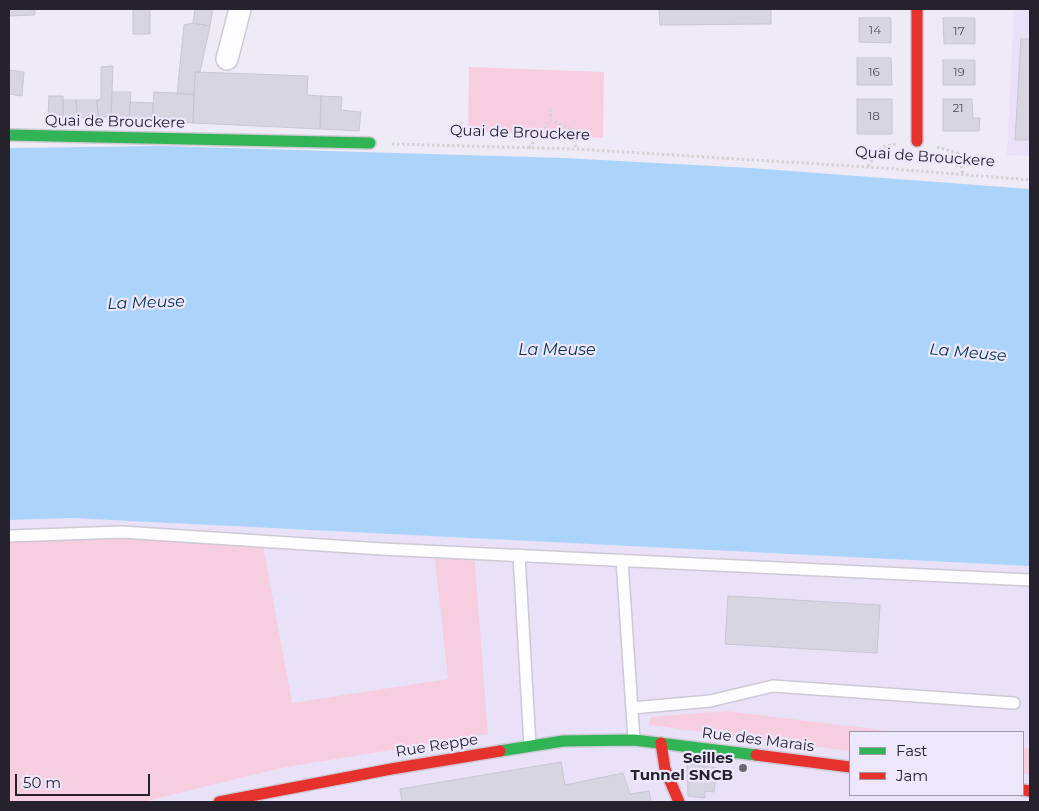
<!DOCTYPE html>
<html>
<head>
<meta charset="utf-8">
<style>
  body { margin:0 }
  #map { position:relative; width:1039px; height:811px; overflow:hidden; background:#efebf6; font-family:Montserrat,sans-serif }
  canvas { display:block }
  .frame { position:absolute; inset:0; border:10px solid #25212d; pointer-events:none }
  .legend { position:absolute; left:849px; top:731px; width:175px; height:65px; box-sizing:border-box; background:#ede7fb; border:1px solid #9d98a9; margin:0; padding:6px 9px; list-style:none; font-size:15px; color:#25212d }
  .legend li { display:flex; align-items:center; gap:10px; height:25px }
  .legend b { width:25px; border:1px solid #9d98a9 }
  .scale { position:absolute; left:15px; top:774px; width:135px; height:22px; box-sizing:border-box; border:2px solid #25212d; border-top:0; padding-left:6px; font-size:15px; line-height:18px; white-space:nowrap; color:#25212d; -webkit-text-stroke:4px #ede7fb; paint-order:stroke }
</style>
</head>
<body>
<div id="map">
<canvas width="1039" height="811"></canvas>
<div class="frame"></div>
<ul class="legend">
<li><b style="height:6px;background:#30b455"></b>Fast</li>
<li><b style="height:6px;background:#e5322d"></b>Jam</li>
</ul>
<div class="scale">50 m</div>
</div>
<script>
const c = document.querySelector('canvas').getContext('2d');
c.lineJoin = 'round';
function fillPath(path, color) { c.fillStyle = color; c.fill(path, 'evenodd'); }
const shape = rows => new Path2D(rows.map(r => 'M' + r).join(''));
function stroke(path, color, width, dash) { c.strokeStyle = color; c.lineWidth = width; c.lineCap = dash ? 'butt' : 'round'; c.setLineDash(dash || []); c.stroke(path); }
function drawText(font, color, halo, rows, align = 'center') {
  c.font = font + ' Montserrat,sans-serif'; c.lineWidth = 4.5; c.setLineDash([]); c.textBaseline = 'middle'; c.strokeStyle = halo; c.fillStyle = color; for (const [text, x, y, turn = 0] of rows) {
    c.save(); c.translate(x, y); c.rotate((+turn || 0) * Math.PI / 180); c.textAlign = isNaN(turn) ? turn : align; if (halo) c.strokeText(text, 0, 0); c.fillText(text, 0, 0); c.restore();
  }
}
fillPath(shape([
  [1014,9,1030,9,1030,156,1007,155],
  [71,518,1030,566,1030,802,9,802,9,520],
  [850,732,1023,732,1023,795,850,795]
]), '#e9e1f8');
fillPath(shape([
  [469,67,604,72,603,138,468,131],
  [122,532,262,541,292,703,448,679,434,551,474,553,488,734,281,768,142,802,9,802,9,536],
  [726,711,897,732,850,732,850,751,649,725,651,717],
  [1023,748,1030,749,1030,775,1023,774]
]), '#f7cde0');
fillPath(shape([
  [161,146,564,158,750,168,1030,189,1030,566,71,518,9,520,9,148]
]), '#acd3fa');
const building = shape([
  [9,9,35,9,35,15,9,16,9,9],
  [133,9,150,9,150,34,133,34,133,9],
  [195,9,213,9,210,26,193,23,195,9],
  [659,9,771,9,771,24,660,25,659,9],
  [859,18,891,18,891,43,859,42,859,18],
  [943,18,975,18,975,44,944,44,943,18],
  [193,23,210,26,200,72,195,72,194,94,177,94,184,25,193,23],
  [1021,39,1030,39,1030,140,1015,140,1021,39],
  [857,58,891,58,892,85,857,85,857,58],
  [943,60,975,60,975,85,943,85,943,60],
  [112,66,113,66,111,117,98,117,97,100,101,99,101,67,112,66],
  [9,70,24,72,22,96,9,94,9,70],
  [195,72,308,76,307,95,321,96,320,129,193,123,195,72],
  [112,92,131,92,129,119,111,117,112,92],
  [154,92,194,94,193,123,152,121,154,92],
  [49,96,63,96,63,117,48,117,49,96],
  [321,96,342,97,341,110,361,112,359,131,320,129,321,96],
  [857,99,892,99,892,134,857,134,857,99],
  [943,99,972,99,973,118,980,118,979,131,943,131,943,99],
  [63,100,76,100,77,118,63,117,63,100],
  [76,100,97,100,98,117,77,118,76,100],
  [130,102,153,103,152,121,129,119,130,102],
  [728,596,880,605,877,653,725,644,728,596],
  [561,762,565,785,623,773,630,794,649,791,651,802,402,802,400,789,561,762],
  [687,764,717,768,714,792,705,791,705,798,688,796,687,764]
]);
fillPath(building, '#d6d5e1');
stroke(building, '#c7c7d3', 1);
const lane = shape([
  [9,536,122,532,382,549,1030,580],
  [519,555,530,746],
  [622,560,634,740],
  [632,708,710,701,773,686,1014,703]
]);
const street = shape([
  [227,59,240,9]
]);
const fast = shape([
  [9,135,370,143],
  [500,751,563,741,634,740,756,755]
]);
const jam = shape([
  [917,9,917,141],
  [661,743,665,769,679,802],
  [756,755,850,767],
  [1023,790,1030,791],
  [219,802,391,769,500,751]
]);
stroke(lane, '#cdc9d5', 14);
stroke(street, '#cdc9d5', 24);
stroke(fast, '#cdc9d5', 14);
stroke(jam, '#cdc9d5', 14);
stroke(shape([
  [550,109,551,120,574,131,576,149],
  [392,144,576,149,868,167,1030,180],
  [937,147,958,153,963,174],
  [529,148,551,120],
  [868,166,882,147,896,144]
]), '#d3d2d5', 3, [2.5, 2.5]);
stroke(lane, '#fdfcfe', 11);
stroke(street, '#fdfcfe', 21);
stroke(fast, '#30b455', 11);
stroke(jam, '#e5322d', 11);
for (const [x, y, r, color] of [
  [743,768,5,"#6c6873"]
]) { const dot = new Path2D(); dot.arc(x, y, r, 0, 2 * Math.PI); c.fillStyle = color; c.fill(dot); stroke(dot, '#ede7fb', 2); }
drawText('12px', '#53505c', null, [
  ["14",875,30],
  ["17",959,31],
  ["16",874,72],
  ["19",959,72],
  ["21",958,108],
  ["18",874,116]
]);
drawText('15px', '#25212d', '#ede7fb', [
  ["Quai de Brouckere",115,122,1],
  ["Quai de Brouckere",520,133,2],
  ["Quai de Brouckere",925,157,4],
  ["Rue des Marais",758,740,7],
  ["Rue Reppe",437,746,-9]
]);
drawText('bold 15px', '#25212d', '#ede7fb', [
  ["Seilles",733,759],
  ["Tunnel SNCB",733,776]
], 'right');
drawText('italic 16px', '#023050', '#ede7fb', [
  ["La Meuse",146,303,-2],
  ["La Meuse",557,350],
  ["La Meuse",968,353,5]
]);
</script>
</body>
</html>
